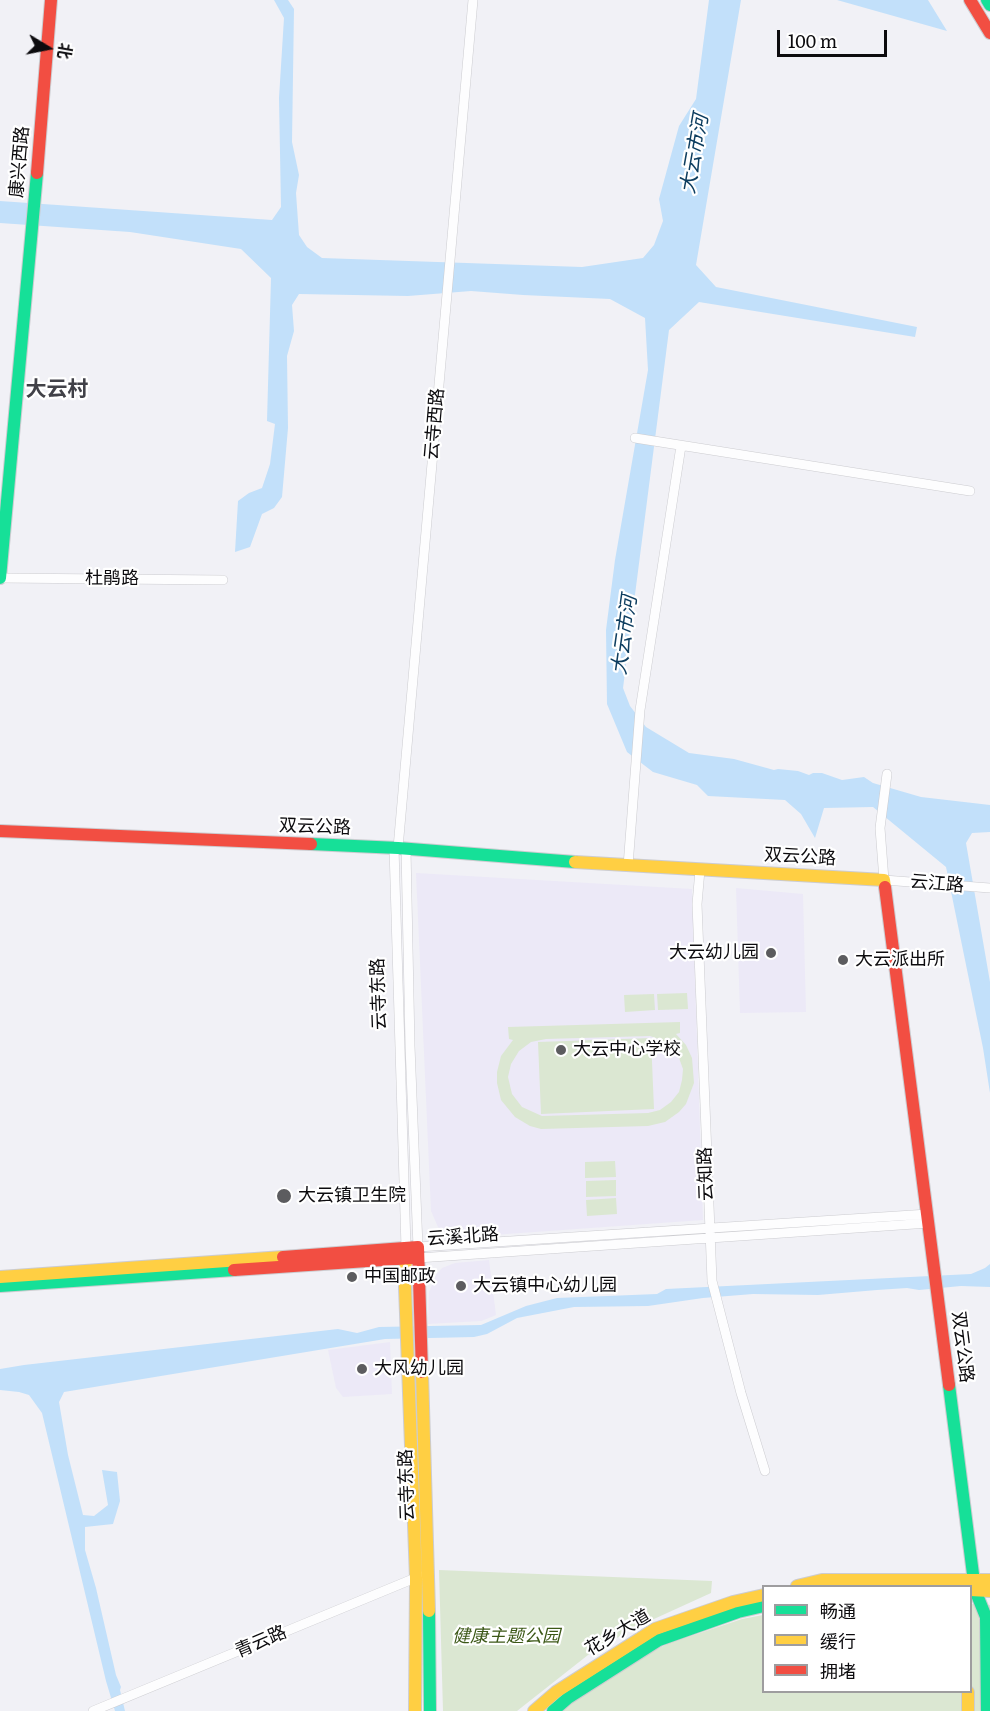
<!DOCTYPE html>
<html>
<head>
<meta charset="utf-8">
<style>
  body { margin:0 }
  #map { position:relative; width:990px; height:1711px; overflow:hidden; background:#f1f1f6; font-family:Literata,"Noto Sans SC",serif }
  canvas { display:block }
  .legend { position:absolute; left:762px; top:1585px; width:210px; height:108px; box-sizing:border-box; background:#fff; border:2px solid #9e9d9f; margin:0; padding:8px 10px; list-style:none; font-size:18px; color:#0c0b0e }
  .legend li { display:flex; align-items:center; gap:12px; height:30px }
  .legend b { width:30px; border:2px solid #9e9d9f }
  .north { position:absolute; left:18px; top:18px; width:60px; height:60px; -webkit-text-stroke:4px #fff; paint-order:stroke; rotate:100deg; font-size:16px; font-weight:700; line-height:24px; text-align:center; color:#0c0b0e }
  .north::after { content:''; display:block; margin:auto; width:21px; height:27px; background:#0c0b0e; clip-path:polygon(50% 0,100% 100%,50% 72%,0 100%) }
  .scale { position:absolute; left:777px; top:30px; width:110px; height:27px; box-sizing:border-box; border:3px solid #0c0b0e; border-top:0; padding-left:8px; font-size:18px; line-height:21px; white-space:nowrap; color:#0c0b0e; -webkit-text-stroke:4px #fff; paint-order:stroke }
</style>
</head>
<body>
<div id="map">
<canvas width="990" height="1711"></canvas>
<ul class="legend">
<li><b style="height:8px;background:#16e098"></b>畅通</li>
<li><b style="height:8px;background:#ffcf43"></b>缓行</li>
<li><b style="height:8px;background:#f24e42"></b>拥堵</li>
</ul>
<div class="north">北</div>
<div class="scale">100 m</div>
</div>
<script>
const c = document.querySelector('canvas').getContext('2d');
c.lineJoin = 'round';
function fillPath(path, color) { c.fillStyle = color; c.fill(path, 'evenodd'); }
const shape = rows => new Path2D(rows.map(r => 'M' + r).join(''));
function stroke(path, color, width, dash) { c.strokeStyle = color; c.lineWidth = width; c.lineCap = dash ? 'butt' : 'round'; c.setLineDash(dash || []); c.stroke(path); }
function drawText(font, color, halo, rows, align = 'center') {
  c.font = font + ' Literata,"Noto Sans SC",serif'; c.lineWidth = 4.5; c.setLineDash([]); c.textBaseline = 'middle'; c.strokeStyle = halo; c.fillStyle = color; for (const [text, x, y, turn = 0] of rows) {
    c.save(); c.translate(x, y); c.rotate((+turn || 0) * Math.PI / 180); c.textAlign = isNaN(turn) ? turn : align; if (halo) c.strokeText(text, 0, 0); c.fillText(text, 0, 0); c.restore();
  }
}
fillPath(shape([
  [416,873,692,889,703,1220,451,1238,438,1227,431,1211],
  [736,888,803,894,806,1012,740,1013],
  [489,1260,496,1315,481,1321,428,1324,429,1292,436,1275,442,1268,455,1263],
  [390,1342,392,1394,343,1397,336,1388,328,1350]
]), '#ece9f7');
fillPath(shape([
  [687,993,688,1009,658,1010,657,994],
  [654,994,655,1010,625,1012,624,995],
  [680,1022,680,1033,676,1034,686,1045,692,1058,694,1083,686,1104,679,1112,665,1122,648,1126,541,1129,530,1126,515,1117,501,1100,497,1083,497,1072,501,1056,513,1040,509,1039,508,1027],
  [650,1036,661,1040,671,1046,679,1058,683,1069,682,1080,679,1092,671,1102,660,1110,648,1113,542,1116,522,1107,512,1094,508,1077,511,1064,519,1051,531,1042,546,1039],
  [651,1038,654,1109,541,1114,538,1042],
  [615,1161,616,1177,585,1178,585,1162],
  [616,1180,616,1196,586,1197,586,1181],
  [616,1198,617,1214,587,1216,586,1200],
  [439,1570,712,1581,711,1593,632,1629,588,1655,517,1711,443,1711],
  [971,1604,990,1605,990,1711,558,1711,634,1662,667,1644,742,1619,763,1615,764,1692,970,1692]
]), '#dbe7d2');
fillPath(shape([
  [274,0,288,0,294,9,292,142,299,175,296,193,299,235,307,247,322,258,582,267,643,258,654,245,663,221,659,199,679,126,696,99,709,0,741,0,696,265,716,287,917,327,915,337,699,302,669,330,623,688,630,706,646,727,689,753,734,759,774,770,778,769,798,771,809,775,813,773,822,773,842,780,864,777,873,783,921,797,990,805,990,832,972,833,966,843,990,982,990,1093,983,1048,946,867,873,807,824,808,815,838,801,814,785,800,708,796,697,785,653,772,627,752,607,704,606,630,615,560,648,370,645,318,610,299,523,295,471,291,408,296,299,294,292,305,294,331,287,356,288,428,282,497,274,508,262,514,250,547,235,552,238,501,249,493,262,488,270,464,275,424,267,421,271,278,241,249,130,232,0,223,0,201,272,220,281,207,279,98,284,18],
  [837,0,928,0,947,31],
  [990,1264,990,1287,961,1286,919,1290,907,1288,877,1290,818,1295,753,1294,703,1298,648,1306,574,1307,517,1318,487,1334,474,1337,385,1339,64,1392,59,1402,68,1455,83,1515,94,1516,108,1505,102,1470,117,1472,120,1501,113,1524,85,1527,85,1550,96,1588,116,1675,121,1687,120,1690,125,1711,115,1711,106,1681,42,1413,29,1395,19,1392,0,1390,0,1369,24,1365,338,1329,357,1333,379,1327,481,1325,526,1306,557,1298,657,1294,666,1289,971,1274,985,1268]
]), '#c2e0fa');
const street = shape([
  [635,438,970,491],
  [0,578,223,580],
  [887,774,880,828,884,880,990,888],
  [394,848,406,1248],
  [398,848,473,0],
  [406,849,410,1046,418,1247,928,1214],
  [628,866,640,710,681,446],
  [700,870,697,904,712,1281,741,1393,765,1471],
  [418,1258,929,1223],
  [93,1711,420,1576]
]);
const fast = shape([
  [987,0,990,5],
  [0,578,37,173],
  [311,844,398,848,575,862],
  [0,1286,234,1270],
  [949,1385,975,1590,986,1617,987,1711],
  [429,1611,430,1711],
  [553,1711,568,1698,659,1640,738,1612,764,1606]
]);
const slow = shape([
  [575,862,884,880,885,887],
  [406,1248,405,1287,416,1578,415,1711],
  [0,1277,283,1257],
  [422,1372,429,1611],
  [797,1586,822,1580,990,1580],
  [970,1590,990,1591],
  [968,1692,968,1711],
  [534,1711,556,1692,655,1629,733,1602,764,1595]
]);
const jam = shape([
  [970,0,990,33],
  [37,173,51,0],
  [0,831,311,844],
  [885,887,949,1385],
  [283,1257,418,1247,422,1372],
  [234,1270,412,1258]
]);
stroke(street, '#ccccd0', 10);
stroke(fast, '#ccccd0', 14);
stroke(slow, '#ccccd0', 14);
stroke(jam, '#ccccd0', 14);
stroke(street, '#fdfdfe', 9);
stroke(fast, '#16e098', 12);
stroke(slow, '#ffcf43', 12);
stroke(jam, '#f24e42', 12);
for (const [x, y, r, color] of [
  [771,953,6,"#5c5c5f"],
  [843,960,6,"#5c5c5f"],
  [561,1050,6,"#5c5c5f"],
  [284,1196,8,"#5c5c5f"],
  [352,1277,6,"#5c5c5f"],
  [461,1286,6,"#5c5c5f"],
  [362,1369,6,"#5c5c5f"]
]) { const dot = new Path2D(); dot.arc(x, y, r, 0, 2 * Math.PI); c.fillStyle = color; c.fill(dot); stroke(dot, '#fff', 2); }
drawText('18px', '#0c0b0e', '#fff', [
  ["康兴西路",20,162,-85],
  ["云寺西路",435,424,-85],
  ["杜鹃路",112,579],
  ["双云公路",315,827,2],
  ["双云公路",800,857,3],
  ["云江路",937,884,5],
  ["云寺东路",379,994,-92],
  ["云知路",706,1174,-92],
  ["云溪北路",463,1237,-4],
  ["双云公路",962,1347,83],
  ["云寺东路",407,1485,-92],
  ["花乡大道",618,1633,-31],
  ["青云路",261,1642,-23]
]);
drawText('18px', '#0c0b0e', '#fff', [
  ["大云幼儿园",759,953,"right"],
  ["大云派出所",855,960],
  ["大云中心学校",573,1050],
  ["大云镇卫生院",298,1196],
  ["中国邮政",364,1277],
  ["大云镇中心幼儿园",473,1286],
  ["大风幼儿园",374,1369]
], 'left');
drawText('italic 18px', '#3c5817', '#fff', [
  ["健康主题公园",506,1637]
]);
drawText('italic 20px', '#0e3e60', '#fff', [
  ["大云市河",695,154,-80],
  ["大云市河",625,635,-82]
]);
drawText('bold 21px', '#414148', '#fff', [
  ["大云村",57,390]
]);
</script>
</body>
</html>
